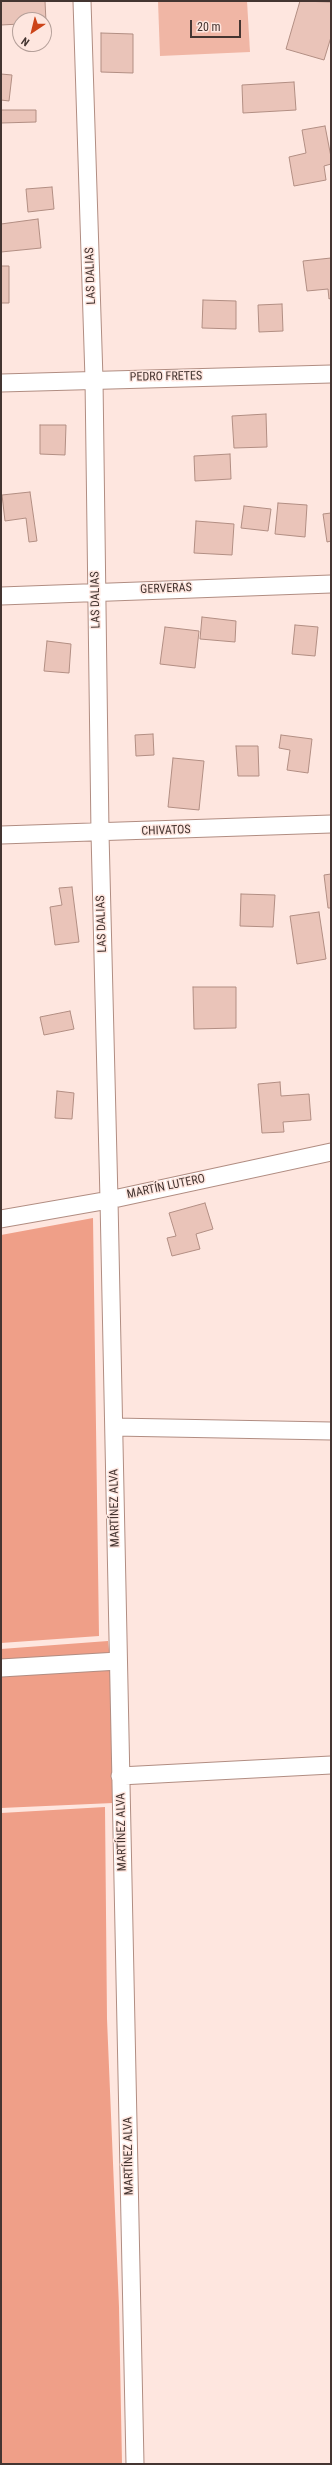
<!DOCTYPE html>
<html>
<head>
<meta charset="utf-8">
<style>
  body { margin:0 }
  #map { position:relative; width:332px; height:2465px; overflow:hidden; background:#fee6df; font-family:"Roboto Condensed",sans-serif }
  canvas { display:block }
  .frame { position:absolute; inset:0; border:2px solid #443531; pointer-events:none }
  .north { position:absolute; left:12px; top:12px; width:40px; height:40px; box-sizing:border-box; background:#fee6df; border:1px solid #b49f99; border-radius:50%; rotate:215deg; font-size:11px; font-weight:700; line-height:16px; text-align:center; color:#443531 }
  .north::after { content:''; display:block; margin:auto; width:14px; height:18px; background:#cc4419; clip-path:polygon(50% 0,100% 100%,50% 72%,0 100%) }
  .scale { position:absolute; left:190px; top:20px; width:51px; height:18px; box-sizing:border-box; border:2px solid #443531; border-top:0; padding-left:5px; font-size:12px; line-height:14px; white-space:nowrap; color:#443531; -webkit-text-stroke:3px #fee6df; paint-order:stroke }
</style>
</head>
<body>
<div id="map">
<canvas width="332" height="2465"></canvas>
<div class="frame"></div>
<div class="north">N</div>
<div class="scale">20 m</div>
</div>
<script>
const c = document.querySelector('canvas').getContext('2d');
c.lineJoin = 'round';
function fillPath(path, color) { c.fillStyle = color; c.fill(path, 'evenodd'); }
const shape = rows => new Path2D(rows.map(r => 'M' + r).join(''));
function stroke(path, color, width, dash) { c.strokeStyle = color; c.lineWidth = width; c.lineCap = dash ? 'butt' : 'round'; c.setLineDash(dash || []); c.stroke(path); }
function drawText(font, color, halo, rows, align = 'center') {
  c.font = font + ' "Roboto Condensed",sans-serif'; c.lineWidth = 3; c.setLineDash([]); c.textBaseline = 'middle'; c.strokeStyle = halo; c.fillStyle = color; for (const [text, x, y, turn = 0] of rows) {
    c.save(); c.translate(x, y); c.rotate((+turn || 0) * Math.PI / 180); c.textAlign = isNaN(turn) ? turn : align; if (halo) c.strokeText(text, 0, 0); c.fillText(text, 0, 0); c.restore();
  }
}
fillPath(shape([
  [158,1,247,1,250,52,160,56]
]), '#f0b6a5');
fillPath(shape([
  [93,1218,99,1636,1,1643,1,1235],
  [108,1641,111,1668,113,1803,1,1808,1,1649],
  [105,1807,107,2019,119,2307,122,2464,1,2464,1,1813]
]), '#ef9f88');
const building = shape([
  [1,1,45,1,46,22,20,20,20,24,1,25,1,1],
  [300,1,331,2,331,37,324,60,286,49,300,1],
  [101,33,133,34,133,73,101,72,101,33],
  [1,74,12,75,9,101,1,100,1,74],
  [294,82,296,110,243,113,242,85,294,82],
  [1,110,36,110,36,122,1,123,1,110],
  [325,126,331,157,331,164,324,166,326,180,294,186,289,157,306,153,302,130,325,126],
  [52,187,54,209,28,212,26,189,52,187],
  [38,219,41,248,1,252,1,224,38,219],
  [331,258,331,298,329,299,328,289,307,291,303,261,331,258],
  [1,266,9,266,9,303,1,303,1,266],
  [203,300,236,301,236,329,202,328,203,300],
  [282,304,283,331,259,332,258,305,282,304],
  [266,414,267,447,234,448,232,416,266,414],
  [40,425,66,425,65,455,40,454,40,425],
  [230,454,231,479,195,481,194,456,230,454],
  [30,492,37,541,29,542,26,518,5,521,2,495,30,492],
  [278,503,307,505,305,537,275,534,278,503],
  [244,506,271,509,268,531,241,528,244,506],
  [331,513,331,541,327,542,323,514,331,513],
  [196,521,234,524,232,555,194,553,196,521],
  [202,617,236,621,235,642,200,639,202,617],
  [295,625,318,627,315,656,292,654,295,625],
  [165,627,199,631,195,668,160,664,165,627],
  [47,641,71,644,69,673,44,671,47,641],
  [153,734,154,755,136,756,135,735,153,734],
  [281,735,312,739,308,773,287,770,290,750,279,748,281,735],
  [236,746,258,746,259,776,238,776,236,746],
  [173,758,204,761,199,810,168,807,173,758],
  [331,874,331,908,328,908,324,875,331,874],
  [72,887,79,942,55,945,50,907,62,905,59,888,72,887],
  [241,894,275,895,273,927,240,926,241,894],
  [319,912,326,959,297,964,290,916,319,912],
  [193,987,236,987,236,1028,194,1029,193,987],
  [70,1011,74,1029,44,1035,40,1017,70,1011],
  [280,1082,281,1096,309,1094,311,1120,283,1122,284,1132,262,1133,258,1084,280,1082],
  [57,1091,74,1093,72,1119,55,1118,57,1091],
  [205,1203,213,1229,196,1234,200,1249,172,1256,167,1238,176,1236,169,1213,205,1203]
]);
fillPath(building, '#eac4b9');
stroke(building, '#b28e83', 1);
const minor = shape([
  [82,1,94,379,100,833,109,1200,135,2464],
  [1,383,331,374],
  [1,596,331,584],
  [1,835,331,824],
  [1,1219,109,1200,331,1152],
  [114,1427,331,1431],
  [1,1668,118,1661],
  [120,1776,331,1765]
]);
stroke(minor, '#b18d82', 19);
stroke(minor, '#fff', 17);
drawText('12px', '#443531', '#fee6df', [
  ["LAS DALIAS",91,276,-92],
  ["PEDRO FRETES",166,377,-1],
  ["GERVERAS",166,589,-2],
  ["LAS DALIAS",96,600,-91],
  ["CHIVATOS",166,831,-2],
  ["LAS DALIAS",102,924,-92],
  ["MARTÍN LUTERO",166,1187,-12],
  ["MARTÍNEZ ALVA",115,1508,-91],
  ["MARTÍNEZ ALVA",122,1832,-91],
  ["MARTÍNEZ ALVA",129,2156,-91]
]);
</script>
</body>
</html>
